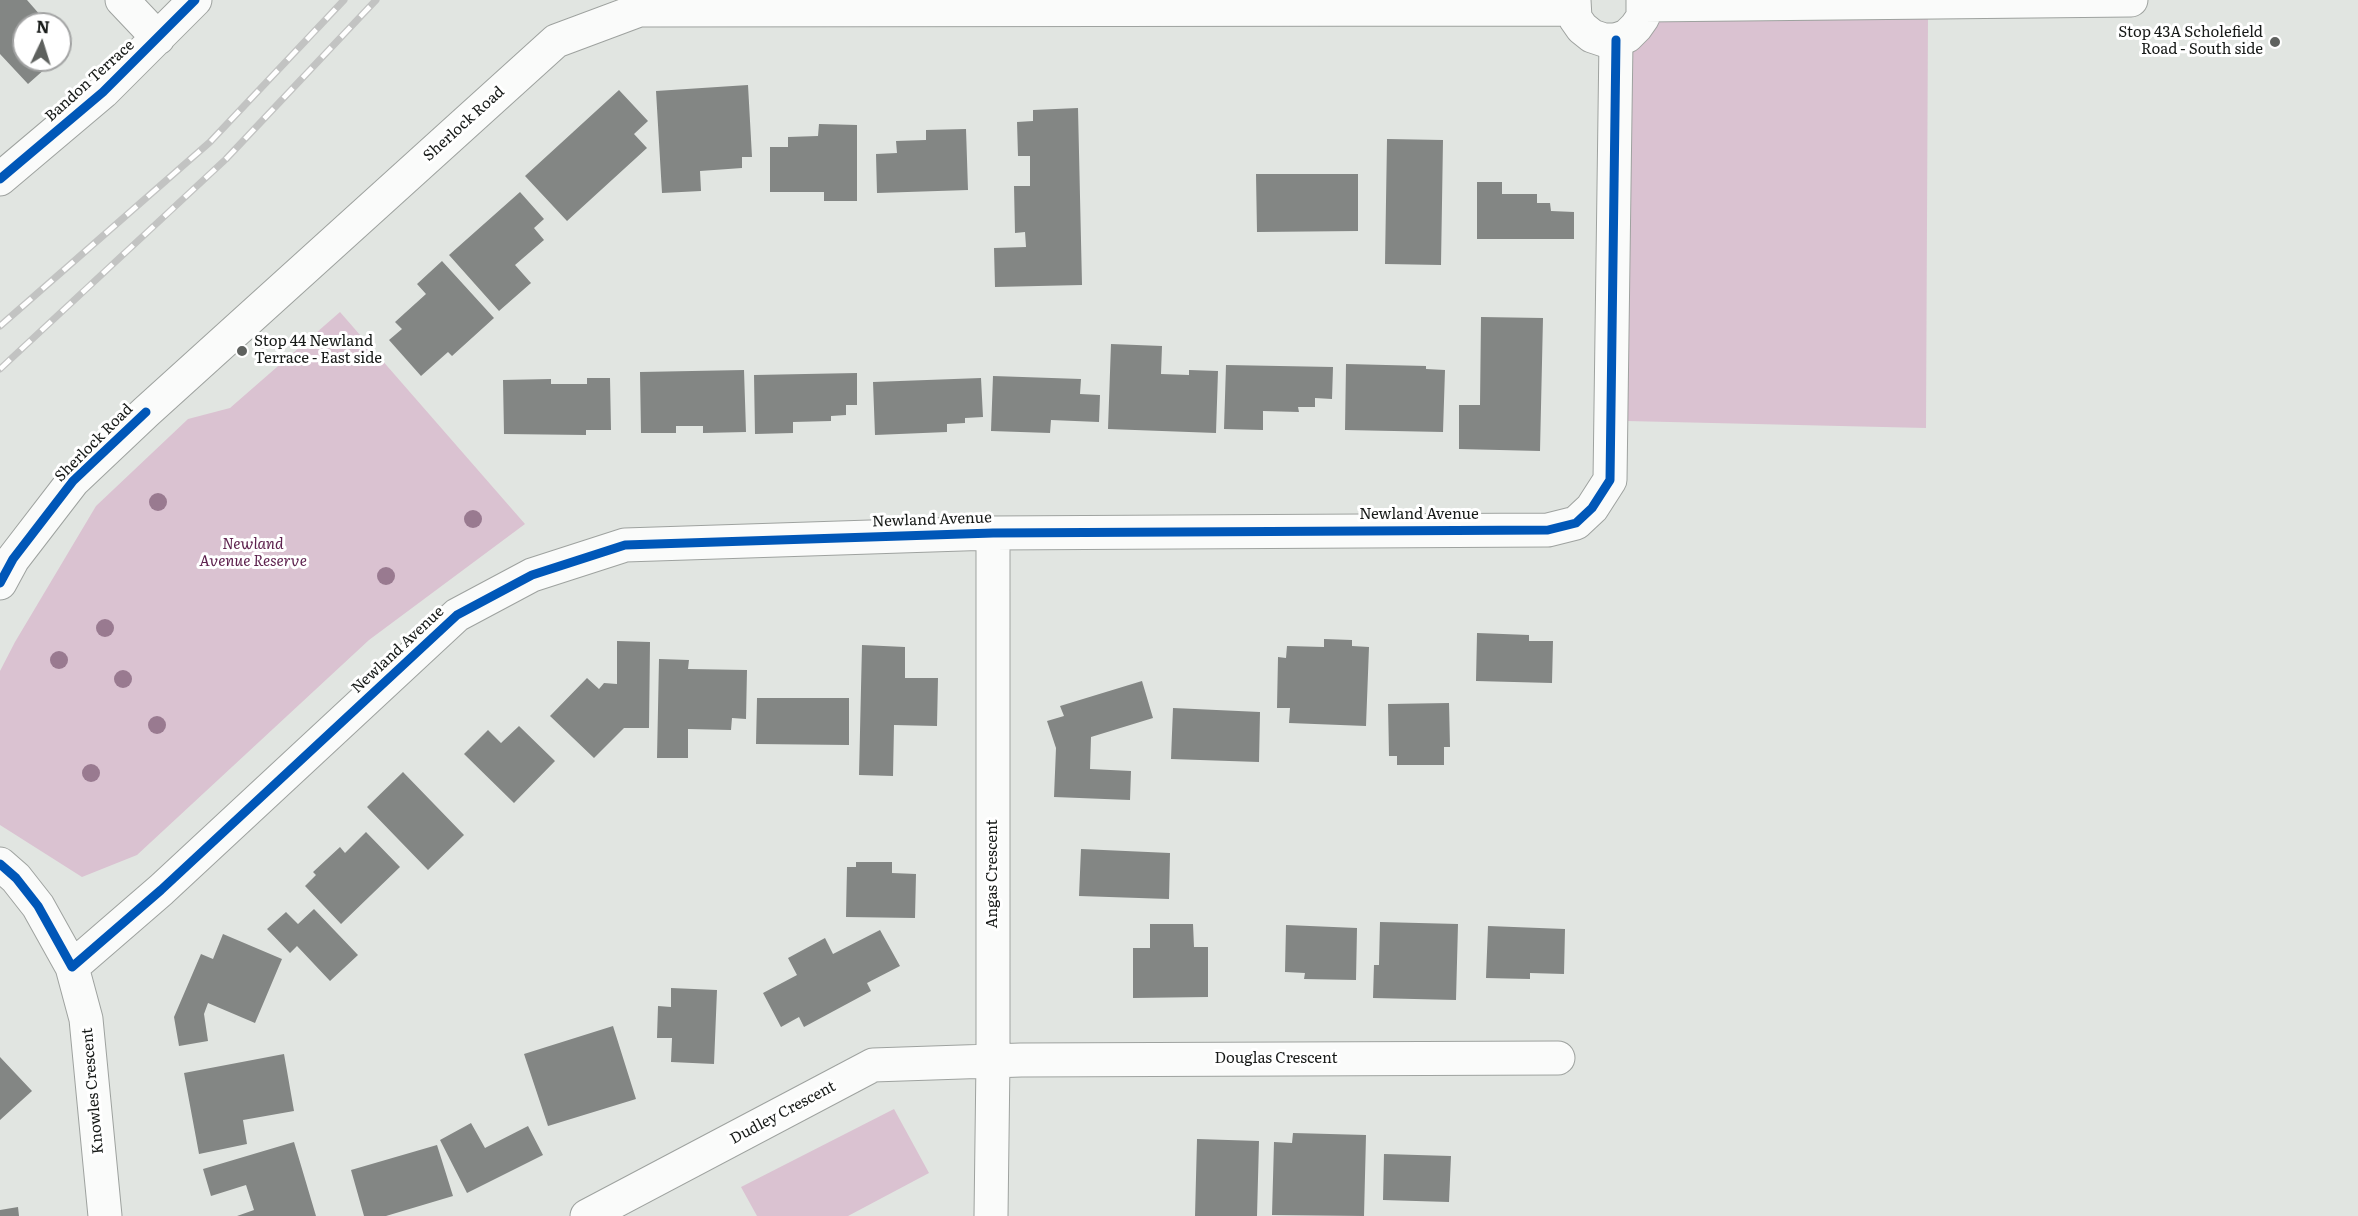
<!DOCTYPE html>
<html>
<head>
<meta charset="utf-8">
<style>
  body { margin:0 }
  #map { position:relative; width:2358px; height:1216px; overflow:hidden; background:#e1e5e1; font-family:Literata,serif }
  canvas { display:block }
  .north { position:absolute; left:12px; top:12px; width:60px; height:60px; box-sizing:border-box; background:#fff; border:2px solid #a2a3a3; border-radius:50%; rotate:4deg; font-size:16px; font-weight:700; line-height:24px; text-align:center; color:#171a18 }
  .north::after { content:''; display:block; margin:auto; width:21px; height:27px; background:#5e615e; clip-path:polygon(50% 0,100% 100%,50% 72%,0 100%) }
</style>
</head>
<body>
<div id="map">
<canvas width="2358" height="1216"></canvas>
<div class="north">N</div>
</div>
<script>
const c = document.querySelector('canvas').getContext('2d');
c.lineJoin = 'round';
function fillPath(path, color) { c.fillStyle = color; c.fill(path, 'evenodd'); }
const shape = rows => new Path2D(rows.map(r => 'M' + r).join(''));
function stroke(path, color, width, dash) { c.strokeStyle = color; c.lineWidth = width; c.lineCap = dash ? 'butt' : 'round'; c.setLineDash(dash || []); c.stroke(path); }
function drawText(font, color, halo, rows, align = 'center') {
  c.font = font + ' Literata,serif'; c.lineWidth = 6; c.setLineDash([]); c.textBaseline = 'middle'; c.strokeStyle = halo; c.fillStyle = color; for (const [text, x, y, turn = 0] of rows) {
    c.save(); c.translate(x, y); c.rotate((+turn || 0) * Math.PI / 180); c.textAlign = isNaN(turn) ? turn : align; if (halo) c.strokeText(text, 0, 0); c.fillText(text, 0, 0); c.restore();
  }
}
fillPath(shape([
  [1652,16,1928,16,1926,428,1627,421,1629,45],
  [340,312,525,524,369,640,137,855,82,877,0,825,0,671,15,642,96,506,188,419,230,408],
  [894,1109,929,1173,848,1216,757,1216,741,1187]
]), '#dac2d1');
fillPath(shape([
  [0,0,27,0,48,24,24,24,24,60,55,60,28,84,0,54],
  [60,37,69,47,60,55],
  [748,85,752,157,742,157,742,168,700,171,701,191,662,193,656,91],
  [619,90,648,121,634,134,647,148,567,221,525,176],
  [1078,108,1082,285,995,287,994,248,1026,247,1025,232,1015,233,1014,186,1030,186,1030,156,1018,156,1017,122,1033,121,1033,110],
  [819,124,857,125,857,201,824,201,824,192,770,192,770,147,788,147,788,137,818,136],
  [966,129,968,190,877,193,876,154,897,153,896,141,926,140,926,130],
  [1387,139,1443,140,1441,265,1385,264],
  [1256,174,1358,174,1358,231,1257,232],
  [1477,182,1502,182,1502,194,1537,194,1537,203,1550,203,1551,211,1574,212,1574,239,1477,239],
  [520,192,544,219,534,228,544,240,515,265,531,283,499,311,449,255],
  [442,261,494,318,452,356,448,352,421,376,389,340,402,329,395,322,426,294,417,284],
  [1481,317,1543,318,1540,451,1459,449,1459,405,1480,405],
  [1111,344,1162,346,1161,374,1189,375,1189,370,1218,371,1216,433,1108,429],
  [1346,364,1426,366,1426,369,1445,370,1443,432,1345,430],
  [1226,365,1333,367,1332,399,1315,398,1315,407,1298,407,1299,412,1263,411,1263,430,1224,429],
  [744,370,746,432,703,433,703,426,676,426,676,433,641,433,640,372],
  [857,373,857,405,846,405,846,415,831,416,831,421,793,422,793,433,755,434,754,375],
  [993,376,1081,379,1080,394,1100,395,1099,422,1051,420,1050,433,991,431],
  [587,378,610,378,611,430,586,430,586,435,504,434,503,380,551,379,551,384,587,384],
  [981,378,983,417,965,418,965,423,947,424,947,432,875,435,873,382],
  [1477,633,1529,635,1529,641,1553,641,1552,683,1476,681],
  [1324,639,1352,640,1352,646,1369,647,1366,726,1289,723,1290,708,1277,708,1278,657,1286,658,1287,646,1324,647],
  [617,641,650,642,649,728,624,728,594,758,550,716,587,678,599,689,604,683,617,684],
  [862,645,905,647,905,678,938,678,937,726,894,725,893,776,859,775],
  [659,659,689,660,688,669,747,670,746,719,732,718,731,730,688,729,688,758,657,758],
  [1142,681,1153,718,1091,737,1090,769,1131,771,1130,800,1054,797,1056,748,1047,721,1064,716,1060,706],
  [757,698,849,698,849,745,756,744],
  [1449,703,1450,747,1444,747,1444,765,1397,765,1397,756,1389,756,1388,704],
  [1173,708,1260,712,1259,762,1171,759],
  [519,726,555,761,514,803,464,754,488,730,501,743],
  [403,772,464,835,428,870,367,807],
  [366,832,400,867,341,924,305,886,316,875,313,872,340,847,345,853],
  [1081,849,1170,853,1169,899,1079,896],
  [856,862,892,862,892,873,916,874,915,918,846,917,847,867,856,867],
  [314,909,358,955,330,981,297,946,290,953,267,929,286,912,298,924],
  [1380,922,1458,924,1456,1000,1373,998,1374,965,1379,965],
  [1150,924,1193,924,1194,947,1208,947,1208,997,1133,998,1133,948,1150,948],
  [1286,925,1357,928,1356,980,1304,979,1305,973,1285,972],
  [1488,926,1565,929,1564,974,1530,973,1530,979,1486,978],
  [880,930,900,966,867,983,871,991,804,1027,799,1017,781,1027,763,993,797,975,788,958,825,938,833,954],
  [223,934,282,959,255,1023,208,1003,204,1014,208,1041,179,1046,174,1017,201,954,213,959],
  [671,988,717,990,714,1064,671,1062,672,1038,657,1038,658,1006,671,1007],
  [613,1026,636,1099,548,1126,524,1054],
  [284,1054,294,1111,243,1120,247,1144,199,1154,184,1073],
  [0,1057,32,1091,0,1120],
  [471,1123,485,1148,528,1126,543,1155,467,1193,440,1140],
  [1293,1133,1366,1135,1364,1216,1272,1215,1274,1142,1292,1143],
  [1197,1139,1259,1141,1257,1216,1195,1216],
  [294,1142,316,1216,237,1216,254,1210,246,1185,211,1196,203,1169],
  [437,1145,453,1196,386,1216,364,1216,351,1170],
  [1384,1154,1451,1156,1449,1202,1383,1200],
  [18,1207,19,1216,0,1216,0,1210]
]), '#838684');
const minor = shape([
  [122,0,158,38],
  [0,179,103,92,195,0],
  [0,864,16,878,38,906,72,967,161,890,457,615,532,575,625,545,993,533,1548,530,1576,523,1592,508,1610,480,1616,40],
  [72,967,86,1019,105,1216],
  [587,1216,873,1065,1021,1060,1558,1058],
  [991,1216,993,1061,993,533]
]);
const tertiary = shape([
  [1574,0,1575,18,1582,28,1592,36,1604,40,1616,40,1627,36,1636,27,1643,17,1643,0],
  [1644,5,2131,0],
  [0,583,13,559,73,481,146,412,556,41,639,10,1573,9]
]);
stroke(minor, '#9ea29f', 35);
stroke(tertiary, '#9ea29f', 35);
stroke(minor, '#fafbfa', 33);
stroke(tertiary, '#fafbfa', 33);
const rail = shape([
  [0,326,210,142,344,0],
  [0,369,226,159,376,0]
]);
stroke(rail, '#c2c3c2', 7);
stroke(rail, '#fff', 4.5, [14]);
stroke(shape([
  [0,179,103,92,195,0],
  [0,583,13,559,73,481,146,412],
  [0,864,16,878,38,906,72,967,161,890,457,615,532,575,625,545,993,533,1548,530,1576,523,1592,508,1610,480,1616,40]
]), '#0057b8', 9);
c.fillStyle = '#997a90';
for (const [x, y] of [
  [158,502],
  [473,519],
  [386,576],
  [105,628],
  [59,660],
  [123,679],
  [157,725],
  [91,773]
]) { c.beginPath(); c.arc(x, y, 9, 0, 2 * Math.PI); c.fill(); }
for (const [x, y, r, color] of [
  [2275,42,6,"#5e615e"],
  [242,351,6,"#5e615e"]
]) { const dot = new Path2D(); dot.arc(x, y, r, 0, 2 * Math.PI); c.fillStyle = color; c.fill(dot); stroke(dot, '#fff', 2); }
drawText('15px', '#171a18', '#fff', [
  ["Stop 43A Scholefield",2263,33],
  ["Road - South side",2263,50],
  ["Stop 44 Newland",254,342,"left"],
  ["Terrace - East side",254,359,"left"]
], 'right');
drawText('15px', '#171a18', '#fff', [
  ["Bandon Terrace",90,81,-42],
  ["Sherlock Road",464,124,-42],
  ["Sherlock Road",94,443,-45],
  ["Newland Avenue",1419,515],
  ["Newland Avenue",932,520,-2],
  ["Newland Avenue",398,650,-43],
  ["Angas Crescent",993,874,-90],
  ["Douglas Crescent",1276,1059],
  ["Knowles Crescent",93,1091,-95],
  ["Dudley Crescent",783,1113,-28]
]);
drawText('italic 15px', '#5e224e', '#fff', [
  ["Newland",253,545],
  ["Avenue Reserve",253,562]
]);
</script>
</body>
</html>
